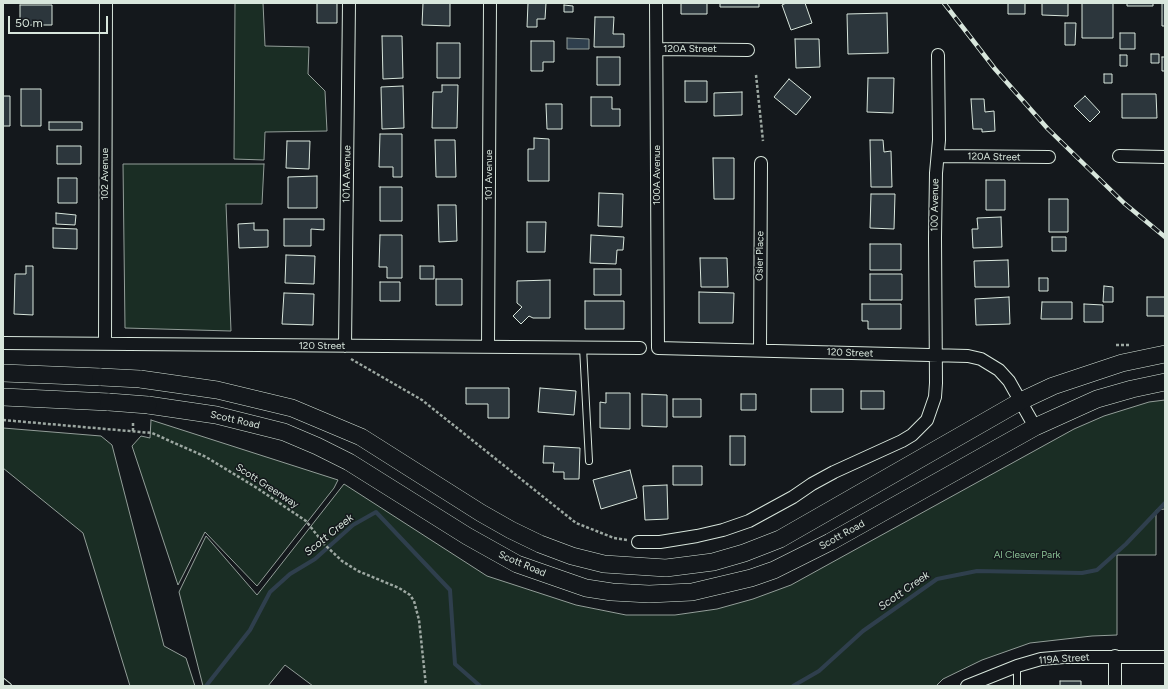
<!DOCTYPE html>
<html>
<head>
<meta charset="utf-8">
<style>
  body { margin:0 }
  #map { position:relative; width:1168px; height:689px; overflow:hidden; background:#14181c; font-family:Figtree,sans-serif }
  canvas { display:block }
  .frame { position:absolute; inset:0; border:4px solid #d8e6dc; pointer-events:none }
  .scale { position:absolute; left:8px; top:16px; width:100px; height:18px; box-sizing:border-box; border:2px solid #d8e6dc; border-top:0; padding-left:5px; font-size:12px; line-height:14px; white-space:nowrap; color:#d8e6dc; -webkit-text-stroke:3px #14181c; paint-order:stroke }
</style>
</head>
<body>
<div id="map">
<canvas width="1168" height="689"></canvas>
<div class="frame"></div>
<div class="scale">50 m</div>
</div>
<script>
const c = document.querySelector('canvas').getContext('2d');
c.lineJoin = 'round';
function fillPath(path, color) { c.fillStyle = color; c.fill(path, 'evenodd'); }
const shape = rows => new Path2D(rows.map(r => 'M' + r).join(''));
function stroke(path, color, width, dash) { c.strokeStyle = color; c.lineWidth = width; c.lineCap = dash ? 'butt' : 'round'; c.setLineDash(dash || []); c.stroke(path); }
function drawText(font, color, halo, rows, align = 'center') {
  c.font = font + ' Figtree,sans-serif'; c.lineWidth = 3; c.setLineDash([]); c.textBaseline = 'middle'; c.strokeStyle = halo; c.fillStyle = color; for (const [text, x, y, turn = 0] of rows) {
    c.save(); c.translate(x, y); c.rotate((+turn || 0) * Math.PI / 180); c.textAlign = isNaN(turn) ? turn : align; if (halo) c.strokeText(text, 0, 0); c.fillText(text, 0, 0); c.restore();
  }
}
const green = shape([
  [235,3,263,3,265,46,309,47,308,74,325,91,327,131,265,132,264,160,234,159,235,3],
  [264,164,262,204,226,204,231,331,125,328,123,164,264,164],
  [1165,400,1165,509,1156,510,1156,555,1117,555,1117,635,1092,636,1030,643,982,660,943,679,936,686,313,686,285,665,268,686,203,686,179,592,206,536,257,595,344,484,487,576,576,605,626,615,675,615,717,609,753,599,791,585,1074,429,1104,416,1149,402,1165,400],
  [151,420,338,480,334,488,257,586,205,532,178,585,132,446,141,436,150,438,151,420],
  [3,428,101,436,112,445,164,646,186,658,195,686,130,686,83,533,3,468,3,428]
]);
fillPath(green, '#1a2d24');
stroke(green, '#939e99', 1);
const water = shape([
  [567,38,589,39,589,49,567,49,567,38]
]);
fillPath(water, '#2f3f4d');
stroke(water, '#939e99', 1);
stroke(shape([
  [206,686,250,630,270,592,290,574,315,559,353,525,376,512,450,590,455,664,480,686],
  [793,686,819,671,863,631,937,579,977,571,1082,573,1097,570,1126,544,1165,503]
]), '#2f3f4d', 4);
const building = shape([
  [317,3,337,3,337,23,317,23,317,3],
  [423,3,450,3,450,26,422,25,423,3],
  [528,3,546,3,545,19,537,19,537,27,527,27,528,3],
  [681,3,707,3,707,14,681,14,681,3],
  [720,3,759,3,759,7,720,7,720,3],
  [786,3,805,3,812,23,791,30,782,5,786,3],
  [1008,3,1025,3,1025,14,1008,14,1008,3],
  [1042,3,1068,3,1068,16,1042,15,1042,3],
  [1082,3,1113,3,1113,38,1082,38,1082,3],
  [1127,3,1153,3,1153,6,1127,6,1127,3],
  [1162,3,1165,3,1165,26,1162,26,1162,3],
  [20,5,52,5,52,25,20,25,20,5],
  [564,5,573,6,573,12,564,12,564,5],
  [887,13,888,53,848,54,847,14,887,13],
  [595,17,614,17,613,34,624,34,624,47,594,47,595,17],
  [1065,23,1076,23,1075,45,1065,45,1065,23],
  [1120,33,1135,33,1135,49,1120,49,1120,33],
  [382,36,402,36,403,78,383,79,382,36],
  [795,39,819,39,820,67,796,68,795,39],
  [531,41,554,41,554,62,543,62,543,71,531,71,531,41],
  [437,43,460,43,460,78,437,78,437,43],
  [1151,54,1159,54,1159,63,1151,63,1151,54],
  [1120,55,1127,55,1127,66,1120,66,1120,55],
  [597,57,620,57,620,85,597,85,597,57],
  [1162,57,1165,57,1165,71,1162,71,1162,57],
  [1104,74,1112,74,1112,83,1104,83,1104,74],
  [868,78,894,78,893,113,867,112,868,78],
  [789,79,811,97,796,115,774,97,789,79],
  [685,81,707,81,707,102,685,102,685,81],
  [442,85,458,85,457,128,432,128,433,92,442,92,442,85],
  [403,86,404,128,382,129,381,87,403,86],
  [21,89,41,89,41,126,21,126,21,89],
  [742,92,742,115,714,116,714,93,742,92],
  [1122,94,1156,94,1157,118,1122,118,1122,94],
  [3,96,10,96,10,126,3,126,3,96],
  [1085,96,1100,112,1090,122,1074,106,1085,96],
  [591,97,612,97,612,109,620,109,620,126,591,126,591,97],
  [971,99,984,99,985,112,994,111,995,131,982,132,982,129,973,129,971,99],
  [546,104,562,104,562,129,547,129,546,104],
  [49,122,82,122,82,130,49,130,49,122],
  [380,134,402,134,402,177,393,177,393,167,379,167,380,134],
  [534,138,549,139,549,181,528,181,528,149,534,149,534,138],
  [435,140,455,140,456,177,436,177,435,140],
  [870,140,883,140,884,152,891,151,892,187,871,187,870,140],
  [287,141,310,141,309,169,286,168,287,141],
  [57,146,81,146,81,164,57,164,57,146],
  [713,158,734,158,734,199,714,199,713,158],
  [317,176,317,208,288,208,288,177,317,176],
  [58,178,77,178,77,203,58,203,58,178],
  [986,180,1005,180,1005,210,986,210,986,180],
  [380,187,402,187,402,221,380,221,380,187],
  [599,193,623,194,622,227,598,226,599,193],
  [871,194,895,194,894,229,870,228,871,194],
  [1049,199,1068,199,1068,232,1049,232,1049,199],
  [438,205,456,205,457,241,439,242,438,205],
  [56,213,76,215,75,225,56,224,56,213],
  [1001,217,1002,247,973,248,972,229,978,229,977,218,1001,217],
  [284,219,324,219,324,230,311,229,311,246,284,246,284,219],
  [527,222,546,222,545,252,527,252,527,222],
  [254,223,254,230,268,230,268,247,239,248,238,224,254,223],
  [53,228,77,229,77,249,53,248,53,228],
  [380,235,402,235,402,278,387,278,387,267,379,267,380,235],
  [591,235,624,237,623,250,617,250,616,264,590,263,591,235],
  [1052,237,1066,237,1066,251,1052,251,1052,237],
  [870,244,901,244,901,270,870,270,870,244],
  [286,255,315,256,314,284,285,283,286,255],
  [700,258,727,258,728,287,701,287,700,258],
  [1008,260,1009,287,975,287,974,261,1008,260],
  [26,266,33,266,33,315,14,314,15,274,26,274,26,266],
  [420,266,434,266,434,279,420,279,420,266],
  [594,269,621,269,621,295,594,295,594,269],
  [870,274,902,274,902,300,870,300,870,274],
  [1039,278,1048,278,1048,291,1039,291,1039,278],
  [436,279,462,279,462,305,436,305,436,279],
  [550,280,550,318,533,318,529,316,521,324,513,316,522,307,517,303,517,281,550,280],
  [380,282,400,282,400,301,380,301,380,282],
  [1104,286,1113,287,1113,302,1103,302,1104,286],
  [699,292,734,293,733,323,699,323,699,292],
  [284,293,314,294,313,325,282,324,284,293],
  [1009,297,1010,324,976,325,975,299,1009,297],
  [1147,297,1165,297,1165,316,1147,316,1147,297],
  [585,301,624,301,624,329,585,329,585,301],
  [1042,302,1072,302,1072,319,1041,319,1042,302],
  [862,304,901,304,901,329,868,329,868,321,862,321,862,304],
  [1084,304,1103,305,1103,322,1084,322,1084,304],
  [466,388,509,388,509,418,488,418,488,404,466,404,466,388],
  [540,388,576,391,574,415,538,412,540,388],
  [811,389,843,389,843,412,811,412,811,389],
  [861,391,884,391,884,409,861,409,861,391],
  [606,393,630,393,630,429,600,428,600,402,606,403,606,393],
  [642,394,667,395,667,427,642,426,642,394],
  [741,394,756,394,756,410,741,410,741,394],
  [673,399,701,399,701,417,673,417,673,399],
  [730,436,745,436,745,465,730,465,730,436],
  [544,446,580,448,579,479,564,479,564,472,553,472,554,463,543,463,544,446],
  [673,466,702,466,702,485,673,485,673,466],
  [630,470,637,498,601,509,593,480,630,470],
  [667,485,668,519,645,520,643,486,667,485],
  [1060,681,1081,681,1081,686,1060,686,1060,681]
]);
fillPath(building, '#2c363c');
stroke(building, '#d8e6dc', 1);
const service = shape([
  [583,347,589,461],
  [3,682,8,686],
  [1017,686,1017,666]
]);
const minor = shape([
  [656,3,658,348,968,356,981,359,999,370,1009,381,1035,427],
  [657,49,748,50],
  [938,156,1049,157],
  [1119,156,1165,157],
  [3,343,640,348],
  [105,344,106,3],
  [345,346,349,3],
  [488,347,490,3],
  [760,350,761,163],
  [638,542,660,542,697,536,723,530,749,521,793,497,812,484,834,472,902,441,912,435,927,420,935,397,936,383,935,238,936,173,939,140,938,55],
  [967,686,1017,666,1041,659,1064,657,1165,657],
  [1115,686,1115,656]
]);
const secondary = shape([
  [3,373,101,377],
  [140,379,217,390,292,408,361,437,481,513,511,530,540,544,572,556,604,564,666,568,713,562,744,553,780,539,1021,401,1053,386,1122,363,1165,354],
  [3,397,109,402],
  [148,405,216,415,284,432,317,446,349,462,467,536,517,564,586,588,612,592,649,594,692,592,751,578,774,570,830,542,1035,427,1097,399,1132,389,1165,382]
]);
stroke(service, '#d8e6dc', 8);
stroke(minor, '#d8e6dc', 14);
stroke(secondary, '#d8e6dc', 18);
stroke(shape([
  [756,75,763,141],
  [1116,345,1129,345],
  [351,359,422,400,576,523,614,538,627,540],
  [3,420,152,433,206,457,257,488,306,521,324,544,342,561,358,571,399,588,410,595,414,601,419,620,426,686],
  [133,431,133,421]
]), '#9da8a2', 2.5, [3, 2]);
stroke(service, '#14181c', 6);
stroke(minor, '#14181c', 12);
stroke(secondary, '#14181c', 17);
const rail = shape([
  [944,3,995,69,1048,129,1124,203,1165,237]
]);
stroke(rail, '#d8e6dc', 4.5);
stroke(rail, '#14181c', 3, [9]);
const secondaryBridge = shape([
  [101,377,140,379],
  [109,402,148,405]
]);
stroke(secondaryBridge, '#d8e6dc', 18, []);
stroke(secondaryBridge, '#14181c', 17);
drawText('10px', '#d8e6dc', '#14181c', [
  ["120A Street",690,49],
  ["120A Street",994,157,1],
  ["102 Avenue",105,174,-90],
  ["101A Avenue",347,174,-89],
  ["101 Avenue",489,175,-90],
  ["100A Avenue",657,175,-90],
  ["100 Avenue",935,205,-89],
  ["Osier Place",760,256,-89],
  ["120 Street",322,346],
  ["120 Street",850,353,2],
  ["Scott Road",235,420,13],
  ["Scott Greenway",267,486,33],
  ["Scott Road",842,535,-29],
  ["Scott Road",522,564,23],
  ["119A Street",1064,659,-4]
]);
drawText('10px', '#8ac095', '#14181c', [
  ["Al Cleaver Park",1027,555]
]);
drawText('italic 11px', '#d8e6dc', '#14181c', [
  ["Scott Creek",329,535,-39],
  ["Scott Creek",904,591,-35]
]);
</script>
</body>
</html>
